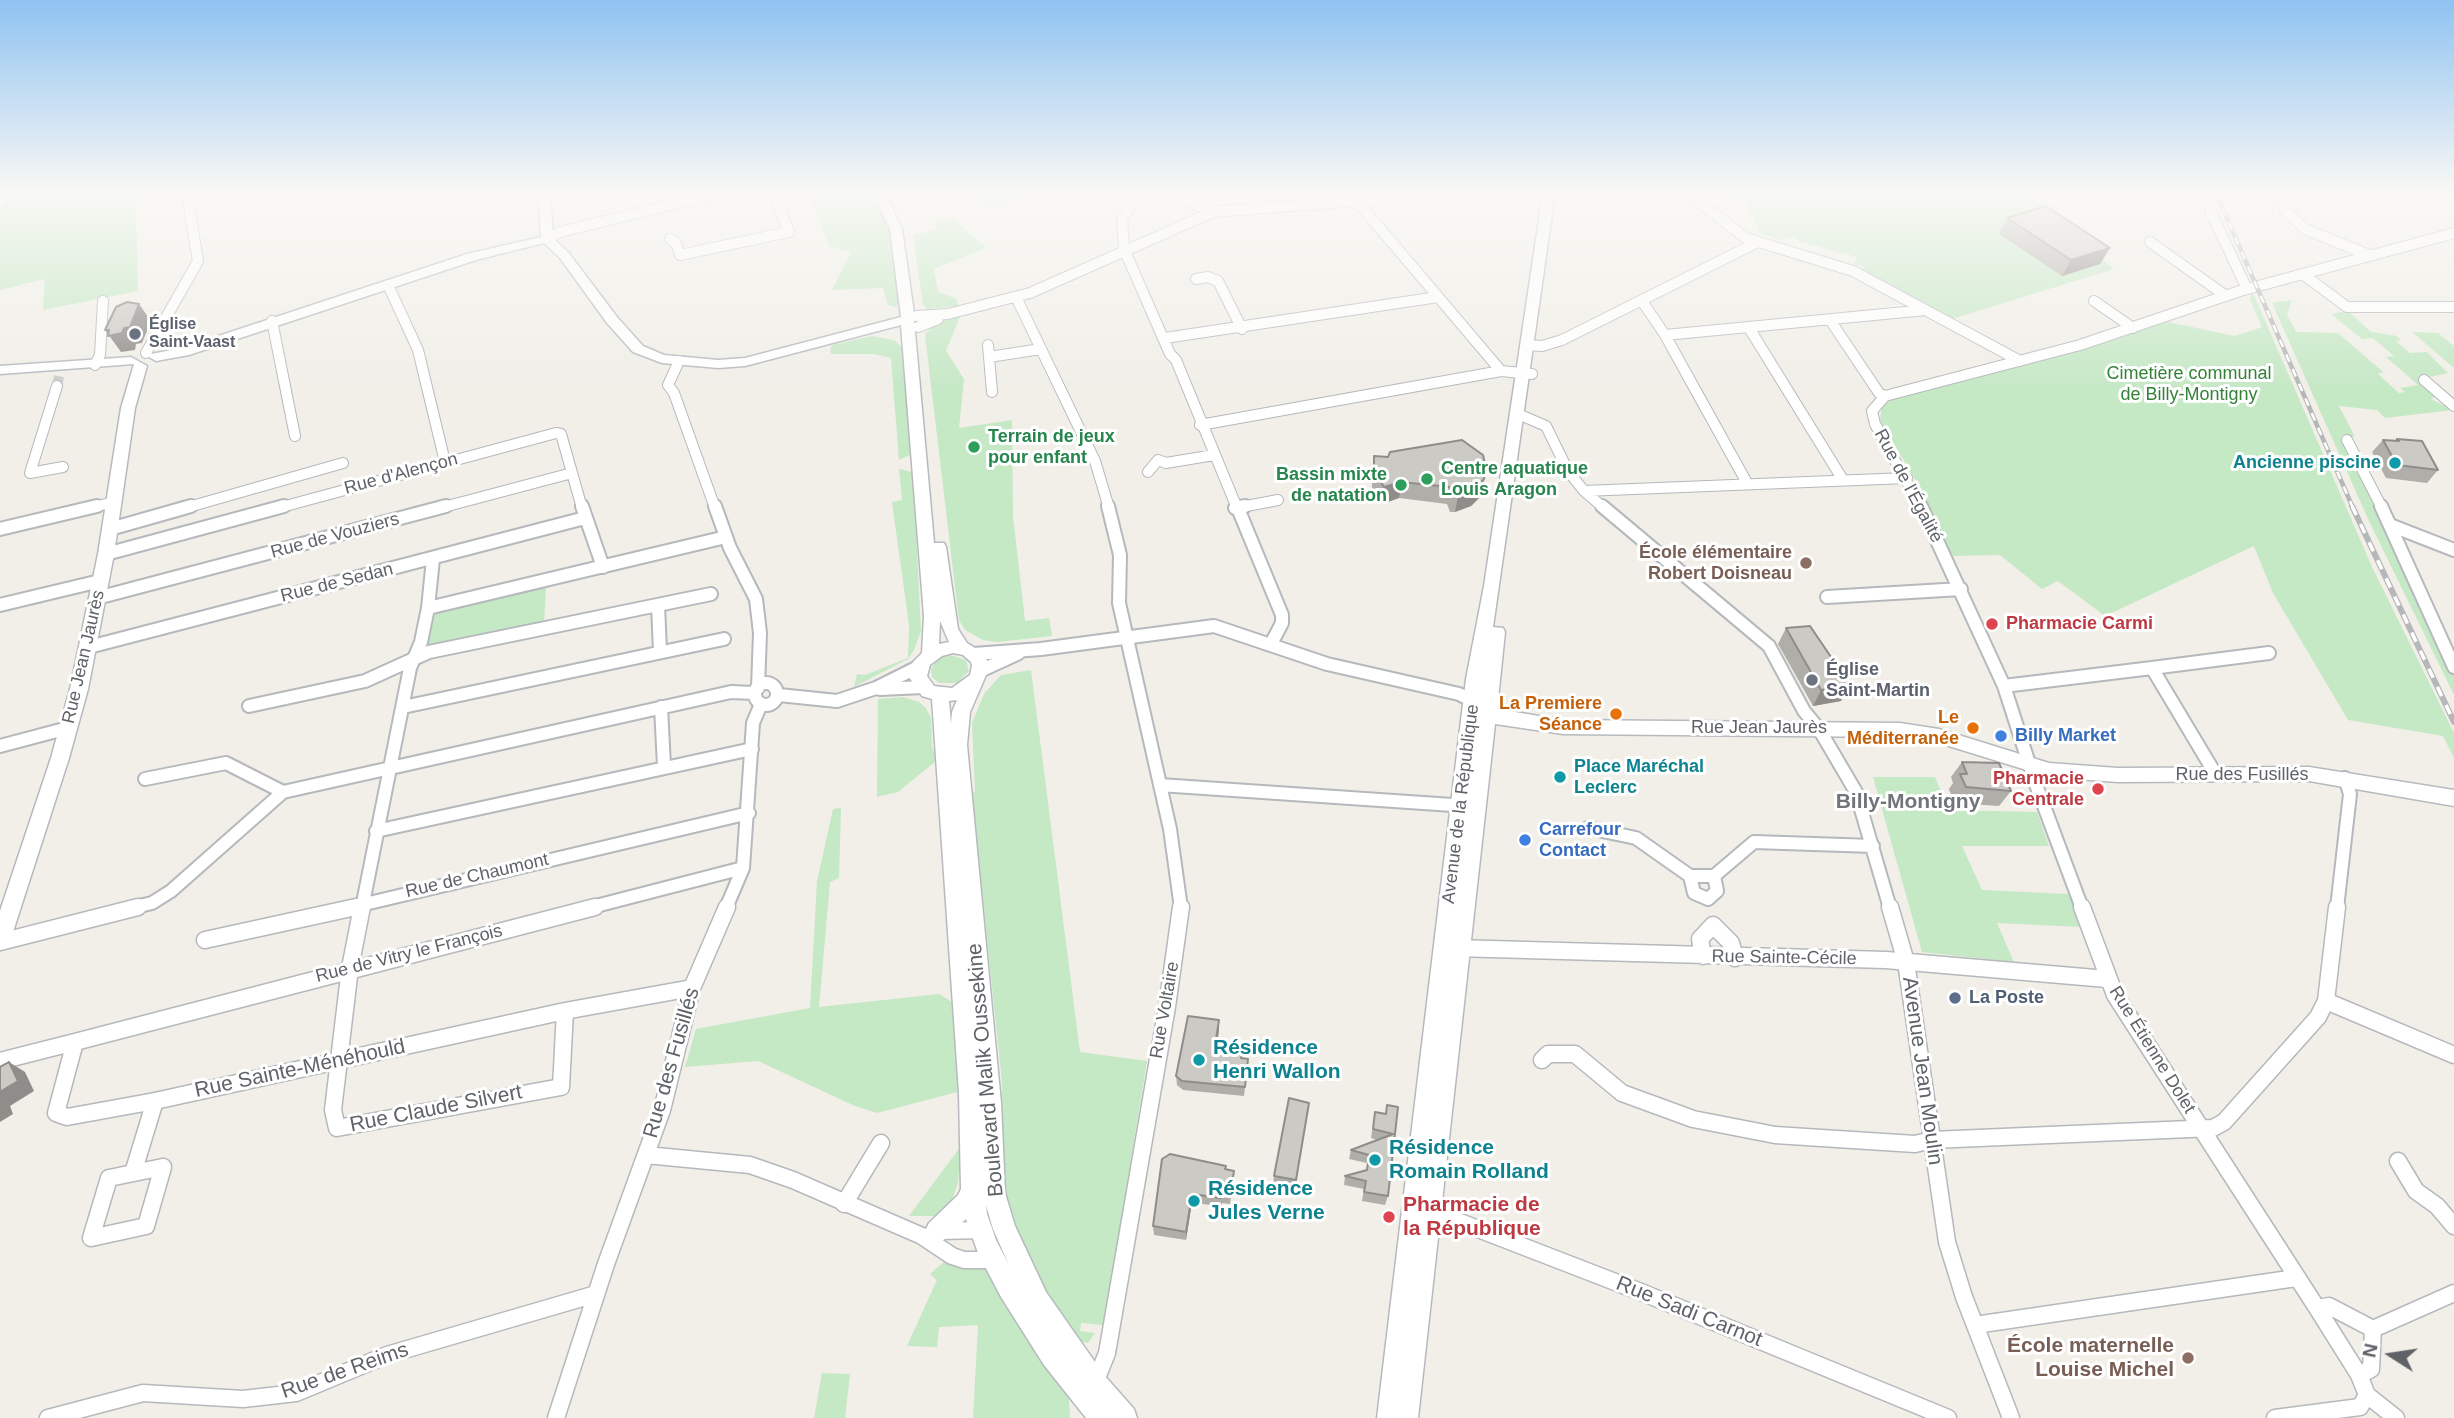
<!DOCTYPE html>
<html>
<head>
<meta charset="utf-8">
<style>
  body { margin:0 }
  #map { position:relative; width:2454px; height:1418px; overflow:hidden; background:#f1efe8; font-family:Helvetica,sans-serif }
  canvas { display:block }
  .north { position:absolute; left:2356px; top:1320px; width:70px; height:70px; -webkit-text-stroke:5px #fff; paint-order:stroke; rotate:282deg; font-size:19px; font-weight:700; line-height:28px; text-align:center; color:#5f6368 }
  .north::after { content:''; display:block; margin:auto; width:24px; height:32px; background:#5f6368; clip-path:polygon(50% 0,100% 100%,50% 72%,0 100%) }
</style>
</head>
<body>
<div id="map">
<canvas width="2454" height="1418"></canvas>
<div class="north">N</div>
</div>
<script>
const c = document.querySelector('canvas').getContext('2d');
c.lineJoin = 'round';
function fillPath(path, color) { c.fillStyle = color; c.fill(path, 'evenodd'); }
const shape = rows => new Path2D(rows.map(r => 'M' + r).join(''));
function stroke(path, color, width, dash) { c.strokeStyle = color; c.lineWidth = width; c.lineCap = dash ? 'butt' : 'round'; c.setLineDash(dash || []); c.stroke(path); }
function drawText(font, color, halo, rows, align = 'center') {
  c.font = font + ' Helvetica,sans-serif'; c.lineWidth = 6; c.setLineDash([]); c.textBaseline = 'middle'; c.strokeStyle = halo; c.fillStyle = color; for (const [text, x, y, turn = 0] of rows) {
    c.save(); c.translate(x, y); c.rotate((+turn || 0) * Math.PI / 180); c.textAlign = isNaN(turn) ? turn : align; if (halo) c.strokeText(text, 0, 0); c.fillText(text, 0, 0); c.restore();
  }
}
fillPath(shape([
  [7,193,136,193,138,291,43,310,45,279,0,290,0,207,4,206],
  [808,193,875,193,893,229,900,298,896,307,888,305,883,288,832,290,851,252,830,247],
  [958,193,1028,193,986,210,977,195,962,198],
  [1728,193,2024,193,2114,269,1952,319,1860,270,1865,267,1854,264,1857,257,1801,242,1793,236,1780,240,1760,233,1745,200,1731,200],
  [953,218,986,248,934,269,938,292,957,299,958,306,927,309,923,304,913,235,937,229,936,221],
  [2251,294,2254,295,2372,567,2454,733,2454,758,2443,736,2348,720,2273,593,2254,546,2105,616,2058,581,2042,589,2000,555,1952,556,1917,483,1880,420,1882,406,1893,399,2101,344,2168,322,2235,336,2262,327,2250,300],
  [2292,300,2287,315,2296,332,2338,333,2383,372,2378,374,2399,393,2405,392,2400,388,2418,385,2386,357,2394,356,2373,338,2362,339,2331,314,2348,311,2371,332,2397,336,2401,340,2396,341,2410,353,2427,352,2448,373,2421,379,2438,395,2431,399,2453,410,2385,418,2377,410,2339,406,2355,437,2341,436,2380,511,2454,675,2454,695,2369,521,2272,303],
  [961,314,946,351,964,379,959,428,1012,420,1013,516,1025,621,1049,618,1052,636,997,642,983,640,965,630,959,620,925,335,934,323],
  [2412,332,2438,333,2454,346,2454,368],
  [872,336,894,340,904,349,912,454,899,460,891,358,874,354,831,354,830,350,832,345],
  [899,469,913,472,921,631,914,650,908,659,854,687,857,674,865,675,908,658,909,625,892,502,902,500],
  [546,585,544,625,430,648,428,645,435,614,442,608],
  [950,655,966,660,969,671,957,683,939,683,932,677,931,669,939,658],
  [1031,670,1080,1052,1147,1061,1104,1325,1081,1323,1080,1331,1095,1333,1088,1343,1077,1341,1026,1256,1007,1205,1003,1173,1002,1082,972,795,975,790,972,723,984,694,1001,675],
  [903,697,919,702,926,708,931,718,932,747,937,760,898,792,877,797,878,699],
  [1873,777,1935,777,1949,810,2037,812,2049,846,1962,846,1982,890,2069,894,2082,927,1997,923,2014,962,1922,952],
  [841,808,839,878,830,882,819,1007,939,994,955,1004,961,1091,877,1113,855,1106,758,1061,685,1067,696,1029,810,1008,817,881,833,809],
  [961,1146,958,1183,951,1203,934,1216,909,1216],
  [946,1260,984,1267,991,1271,1068,1387,1070,1418,973,1418,978,1325,939,1327,937,1347,907,1346,937,1280,930,1274],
  [822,1373,850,1374,845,1418,814,1418]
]), '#c5e8c5');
stroke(shape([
  [57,386,60,372]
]), '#ccccc8', 10, [10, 4.5]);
const streetFar2 = shape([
  [1139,193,1122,218,1124,249,1170,354,1176,360,1237,508],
  [1168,193,1213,212],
  [1350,193,1501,371],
  [1687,193,1746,238,1853,271,2020,361],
  [2284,193,2285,210,2305,229,2369,255],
  [2375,193,2379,196],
  [2210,210,2247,289],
  [547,239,560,232,720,193],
  [670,239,676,243,680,255,789,232,773,193],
  [2150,242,2226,296],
  [2304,275,2347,307,2454,307],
  [1196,279,1208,277,1218,281,1242,329],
  [388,285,418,350,445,462],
  [1016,297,1095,461,1109,508],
  [1642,301,1665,335,1747,483],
  [2094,301,2133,328],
  [917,316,948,314,1030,293,1213,212,1357,201],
  [1830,320,1879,393,1885,396],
  [272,321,295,436],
  [918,327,938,319],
  [1749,328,1843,480],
  [1665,335,1926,310],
  [1165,338,1438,297],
  [988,345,992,392],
  [1528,345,1542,346,1562,340,1756,243],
  [146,353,198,261,187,193],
  [989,357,1041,349],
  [679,361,668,385,674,393,715,508],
  [95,365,100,355,103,301],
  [2424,380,2454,406],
  [57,386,30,473,63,467],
  [1518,414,1546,426,1568,471,1584,491,1604,508],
  [1200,425,1501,371,1532,374],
  [2347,440,2382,508],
  [1148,472,1158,460,1166,463,1214,455],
  [1584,491,1907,478],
  [89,508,114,502],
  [185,508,343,463],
  [278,508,556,433,561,434,582,508],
  [440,508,572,473],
  [1236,508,1278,500],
  [1921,508,1875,424,1872,411,1885,396,2080,345,2240,291,2454,233]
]);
const streetFar1 = shape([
  [582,506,603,567],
  [715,506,730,548,756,599,760,633,758,688],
  [1108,506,1120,555,1119,603,1170,829,1181,908],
  [1237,506,1282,615,1282,623,1271,644],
  [1602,506,1769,646,1804,711,1819,729,1856,792,1890,908],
  [1921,506,2004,686,2035,782,2082,908],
  [2381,506,2454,667],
  [1235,508,1245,506],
  [2390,525,2454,550],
  [0,529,97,506],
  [110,529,191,506],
  [106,554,284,506],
  [1827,597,1961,589],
  [97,598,446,506],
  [0,605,100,581],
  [658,605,660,651],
  [428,608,726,537],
  [89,647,585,518],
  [974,654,1041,649,1214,626,1327,664,1459,694,1475,702],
  [2152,668,2269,653],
  [980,671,1019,653],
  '755 694a11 11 0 1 1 22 0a11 11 0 1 1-22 0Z',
  [2004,686,2152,668,2216,775],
  [880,689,923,687],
  [779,695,837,701,876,688,920,666],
  [249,706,365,681,429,652,711,594],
  [403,707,724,639],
  [661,707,664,766],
  [0,746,68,728],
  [145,779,226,763,283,792],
  [1160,785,1467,806],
  [283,792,731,692,754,693],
  [1588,828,1636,838,1690,876],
  [376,831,752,749],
  [1714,876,1754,842,1873,846],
  [1708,899,1694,893,1690,876,1714,876],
  [1708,899,1717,891,1714,876],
  [131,908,152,903,171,891,283,792],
  [348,908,749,813],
  [362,908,410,668,421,642,428,608,433,559],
  [588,908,743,868],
  [726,908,743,868,753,723,761,704],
  [2337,908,2350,794,2345,778]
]);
const street = shape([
  [362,907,350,968,333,1110,337,1128,561,1087,565,1011],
  [1890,907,1906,962,1947,1242,1964,1297,2011,1418],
  [2082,907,2115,995,2317,1308,2359,1375,2367,1395,2396,1418],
  [205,940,356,907],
  [0,942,138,907],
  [1454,948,1886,960,2107,979],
  [1703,956,1700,939,1713,925,1731,943,1735,958],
  [2326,1001,2454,1055],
  [75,1042,595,907],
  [1542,1060,1548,1054,1575,1054,1622,1093,1693,1119,1775,1135,1915,1144,1932,1140,2213,1128,2224,1122,2318,1017,2326,1001,2337,907],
  [0,1061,75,1042,56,1113,67,1117,155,1101,565,1011,692,988],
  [646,1155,750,1165,793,1180,922,1236,952,1256,964,1260,993,1260],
  [2398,1161,2416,1191,2437,1206,2454,1226],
  [163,1167,146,1226,91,1238,109,1178,163,1167],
  [133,1173,155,1101],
  [844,1204,881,1143],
  [1429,1210,1641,1292,1948,1418],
  [939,1231,984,1230],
  [2317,1308,2329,1306,2373,1329,2371,1369,2359,1375],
  [1975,1325,2296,1278],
  [2373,1329,2454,1293],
  [1095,1383,1107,1353,1167,1007,1181,907],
  [48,1418,143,1393,243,1399,296,1393,387,1355,596,1294],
  [556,1418,606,1264,662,1110,692,988,727,907],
  [2275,1418,2360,1407,2367,1395]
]);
const secondary = shape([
  [538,193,550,193,553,238,568,252,617,317,643,346,664,355,718,360,745,358,901,317,890,229,873,193,885,193,902,229,914,313,924,316,914,321,934,543,944,543,946,547,958,629,967,643,983,653,990,666,970,712,967,745,1001,1103,1005,1193,1015,1226,1046,1292,1104,1375,1134,1409,1137,1418,1086,1418,1044,1365,1001,1297,978,1253,966,1219,945,1239,937,1243,929,1239,925,1231,929,1223,958,1195,961,1189,959,1093,932,699,922,696,909,677,913,662,922,653,924,616,901,325,745,366,718,368,662,363,633,352,607,323,560,258,544,243,476,260,189,355,156,361,149,357,151,354,182,348,467,254,541,237,538,193],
  [940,621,949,642,939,644,940,621],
  [953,653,963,655,971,662,972,666,970,675,952,688,934,686,927,676,930,665,942,656,953,653],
  [957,700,952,712,951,724,949,701,957,700],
  [986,1205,993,1229,1009,1265,996,1240,987,1214,986,1205],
  [1543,193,1555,193,1493,627,1503,628,1505,632,1497,709,1563,720,1900,723,1939,729,2049,763,2118,768,2309,767,2454,790,2454,806,2309,781,2118,782,2049,777,1939,743,1900,737,1563,734,1495,724,1418,1418,1377,1418,1466,679,1484,586,1543,193],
  [131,357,147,366,135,408,114,554,88,689,69,758,10,941,7,947,0,950,0,911,51,758,70,689,98,554,121,408,134,364,0,374,0,366,131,357]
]);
stroke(streetFar2, '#b5b8bc', 12);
stroke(streetFar1, '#b5b8bc', 16);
stroke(street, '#b5b8bc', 19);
stroke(secondary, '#b6babf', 3);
stroke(streetFar2, '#fff', 10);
stroke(streetFar1, '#fff', 12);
stroke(street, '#fff', 16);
fillPath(secondary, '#fff');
const railFar1 = shape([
  [2216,193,2353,508]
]);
const rail = shape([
  [2352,506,2454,722]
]);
stroke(railFar1, '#b6b7b8', 4.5);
stroke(rail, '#b6b7b8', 6);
stroke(railFar1, '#fff', 2.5, [8]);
stroke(rail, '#fff', 3.5, [10]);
fillPath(shape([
  [2007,218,2110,248,2100,264,2062,276,1999,234],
  [2397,439,2438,470,2427,483,2386,478,2372,452,2383,440,2395,441],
  [1374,456,1481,496,1471,506,1455,512,1450,512,1447,504,1399,498,1382,504,1372,488,1372,473],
  [1786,628,1841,701,1813,706,1778,644],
  [1962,762,2011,791,1999,806,1954,803,1949,789,1953,783,1951,777],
  [1219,1030,1216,1052,1248,1059,1244,1096,1183,1090,1177,1085,1176,1076],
  [1309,1103,1295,1188,1273,1185,1274,1176],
  [1387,1105,1398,1107,1388,1196,1385,1205,1362,1201,1364,1189,1344,1185,1345,1176,1367,1170,1367,1163,1349,1159,1351,1150,1377,1140,1371,1138,1375,1112,1385,1114],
  [1162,1159,1226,1169,1233,1179,1230,1204,1222,1203,1221,1207,1192,1202,1186,1240,1154,1235,1153,1226]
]), '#afaea9');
fillPath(shape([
  [2110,248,2100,264,2062,276,2071,260],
  [139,304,151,321,142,343,136,344,135,350,121,352,105,330,124,328],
  [1484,479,1481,496,1471,506,1455,512,1458,496],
  [1401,482,1399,498,1382,504,1384,487],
  [1850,685,1841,701,1813,706,1821,690],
  [1219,1020,1219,1030,1214,1062,1214,1052],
  [9,1062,25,1072,34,1091,10,1106,13,1114,0,1122,0,1092],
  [1192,1194,1192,1202,1186,1240,1186,1232]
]), '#8f8d8a');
const building = shape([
  [2046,206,2110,248,2071,260,2007,218,2046,206],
  [127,302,139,304,130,327,124,328,122,333,108,336,109,330,105,330,116,307,127,302],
  [2397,439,2422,441,2438,470,2397,465,2383,440,2399,441,2397,439],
  [1462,440,1483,455,1486,468,1484,479,1475,489,1458,496,1453,496,1450,487,1401,482,1384,487,1374,471,1374,456,1388,457,1390,452,1462,440],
  [1810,626,1850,685,1821,690,1786,628,1810,626],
  [1962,762,1999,763,2011,791,1966,787,1960,774,1967,774,1962,762],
  [1188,1016,1219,1020,1214,1052,1242,1055,1241,1058,1248,1059,1245,1087,1182,1081,1176,1076,1188,1016],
  [9,1062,18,1081,0,1092,0,1067,9,1062],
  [1289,1098,1309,1103,1296,1180,1274,1176,1289,1098],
  [1387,1105,1398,1107,1388,1196,1364,1192,1366,1181,1345,1176,1367,1170,1369,1155,1351,1150,1393,1134,1373,1129,1375,1112,1386,1114,1387,1105],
  [1170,1154,1226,1166,1225,1169,1234,1171,1230,1196,1222,1194,1221,1198,1192,1194,1186,1232,1153,1226,1162,1159,1170,1154]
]);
fillPath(building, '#cccac5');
stroke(building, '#8f8d8a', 2);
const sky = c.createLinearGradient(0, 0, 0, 391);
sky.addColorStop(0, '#8fc3f1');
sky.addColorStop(0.49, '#f9f8f5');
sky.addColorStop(1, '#f9f8f500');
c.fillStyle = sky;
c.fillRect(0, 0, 2454, 391);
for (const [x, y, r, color] of [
  [135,334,7,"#6b7280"],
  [974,447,7,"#2e9e5b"],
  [2395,463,7,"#0f9aa8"],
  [1427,479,7,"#2e9e5b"],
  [1401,485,7,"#2e9e5b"],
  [1806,563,7,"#8d6e63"],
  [1992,624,7,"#e0444e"],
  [1812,680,7,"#6b7280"],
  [1616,714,7,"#e8710a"],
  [1973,728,7,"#e8710a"],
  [2001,736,7,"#3f7fe0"],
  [1560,777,7,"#0f9aa8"],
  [2098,789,7,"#e0444e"],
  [1525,840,7,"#3f7fe0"],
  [1955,998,7,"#5c6f8a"],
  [1199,1060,7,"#0f9aa8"],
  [1375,1160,7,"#0f9aa8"],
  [1194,1201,7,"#0f9aa8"],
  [1389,1217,7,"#e0444e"],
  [2188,1358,7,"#8d6e63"]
]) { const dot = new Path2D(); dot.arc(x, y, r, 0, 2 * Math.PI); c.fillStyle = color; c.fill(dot); stroke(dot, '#fff', 2.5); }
drawText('bold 16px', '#5b616d', '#fff', [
  ["Église",149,325],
  ["Saint-Vaast",149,343]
], 'left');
drawText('18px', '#348238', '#fff', [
  ["Cimetière communal",2189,374],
  ["de Billy-Montigny",2189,395]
]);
drawText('bold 18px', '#27864d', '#fff', [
  ["Terrain de jeux",988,437],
  ["pour enfant",988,458],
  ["Centre aquatique",1441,469],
  ["Louis Aragon",1441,490],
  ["Bassin mixte",1387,475,"right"],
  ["de natation",1387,496,"right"]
], 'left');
drawText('bold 18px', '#0d838f', '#fff', [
  ["Ancienne piscine",2381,463],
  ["Place Maréchal",1574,767,"left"],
  ["Leclerc",1574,788,"left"]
], 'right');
drawText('18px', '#5f6368', '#fff', [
  ["Rue d'Alençon",401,474,-15],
  ["Rue de l'Égalité",1908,486,62],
  ["Rue de Vouziers",335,536,-15],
  ["Rue de Sedan",337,583,-14],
  ["Rue Jean Jaurès",84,657,-77],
  ["Rue Jean Jaurès",1759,728],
  ["Rue des Fusillés",2242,775],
  ["Avenue de la République",1461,804,-83],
  ["Rue de Chaumont",477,876,-13],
  ["Rue de Vitry le François",409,954,-14],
  ["Rue Sainte-Cécile",1784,958,1],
  ["Rue Voltaire",1165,1010,-80],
  ["Rue Étienne Dolet",2152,1050,58]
]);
drawText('bold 18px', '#785e54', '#fff', [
  ["École élémentaire",1792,553],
  ["Robert Doisneau",1792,574]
], 'right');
drawText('bold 18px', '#be3a42', '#fff', [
  ["Pharmacie Carmi",2006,624],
  ["Pharmacie",2084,779,"right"],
  ["Centrale",2084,800,"right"]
], 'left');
drawText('bold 18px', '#5b616d', '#fff', [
  ["Église",1826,670],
  ["Saint-Martin",1826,691]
], 'left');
drawText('bold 18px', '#c56008', '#fff', [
  ["La Premiere",1602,704],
  ["Séance",1602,725],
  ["Le",1959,718],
  ["Méditerranée",1959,739]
], 'right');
drawText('bold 18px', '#366cbe', '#fff', [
  ["Billy Market",2015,736],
  ["Carrefour",1539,830],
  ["Contact",1539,851]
], 'left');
drawText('bold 18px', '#4e5e75', '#fff', [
  ["La Poste",1969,998]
], 'left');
drawText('bold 21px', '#70757a', '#fff', [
  ["Billy-Montigny",1908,802]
]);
drawText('bold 21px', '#0d838f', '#fff', [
  ["Résidence",1213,1048],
  ["Henri Wallon",1213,1072],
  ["Résidence",1389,1148],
  ["Romain Rolland",1389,1172],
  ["Résidence",1208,1189],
  ["Jules Verne",1208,1213]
], 'left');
drawText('21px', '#5f6368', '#fff', [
  ["Rue des Fusillés",672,1063,-74],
  ["Rue Sainte-Ménéhould",300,1069,-12],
  ["Boulevard Malik Oussekine",986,1070,-95],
  ["Avenue Jean Moulin",1922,1071,82],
  ["Rue Claude Silvert",436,1109,-11],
  ["Rue Sadi Carnot",1689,1312,22],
  ["Rue de Reims",345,1371,-19]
]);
drawText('bold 21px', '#be3a42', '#fff', [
  ["Pharmacie de",1403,1205],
  ["la République",1403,1229]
], 'left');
drawText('bold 21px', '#785e54', '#fff', [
  ["École maternelle",2174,1346],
  ["Louise Michel",2174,1370]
], 'right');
</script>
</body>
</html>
